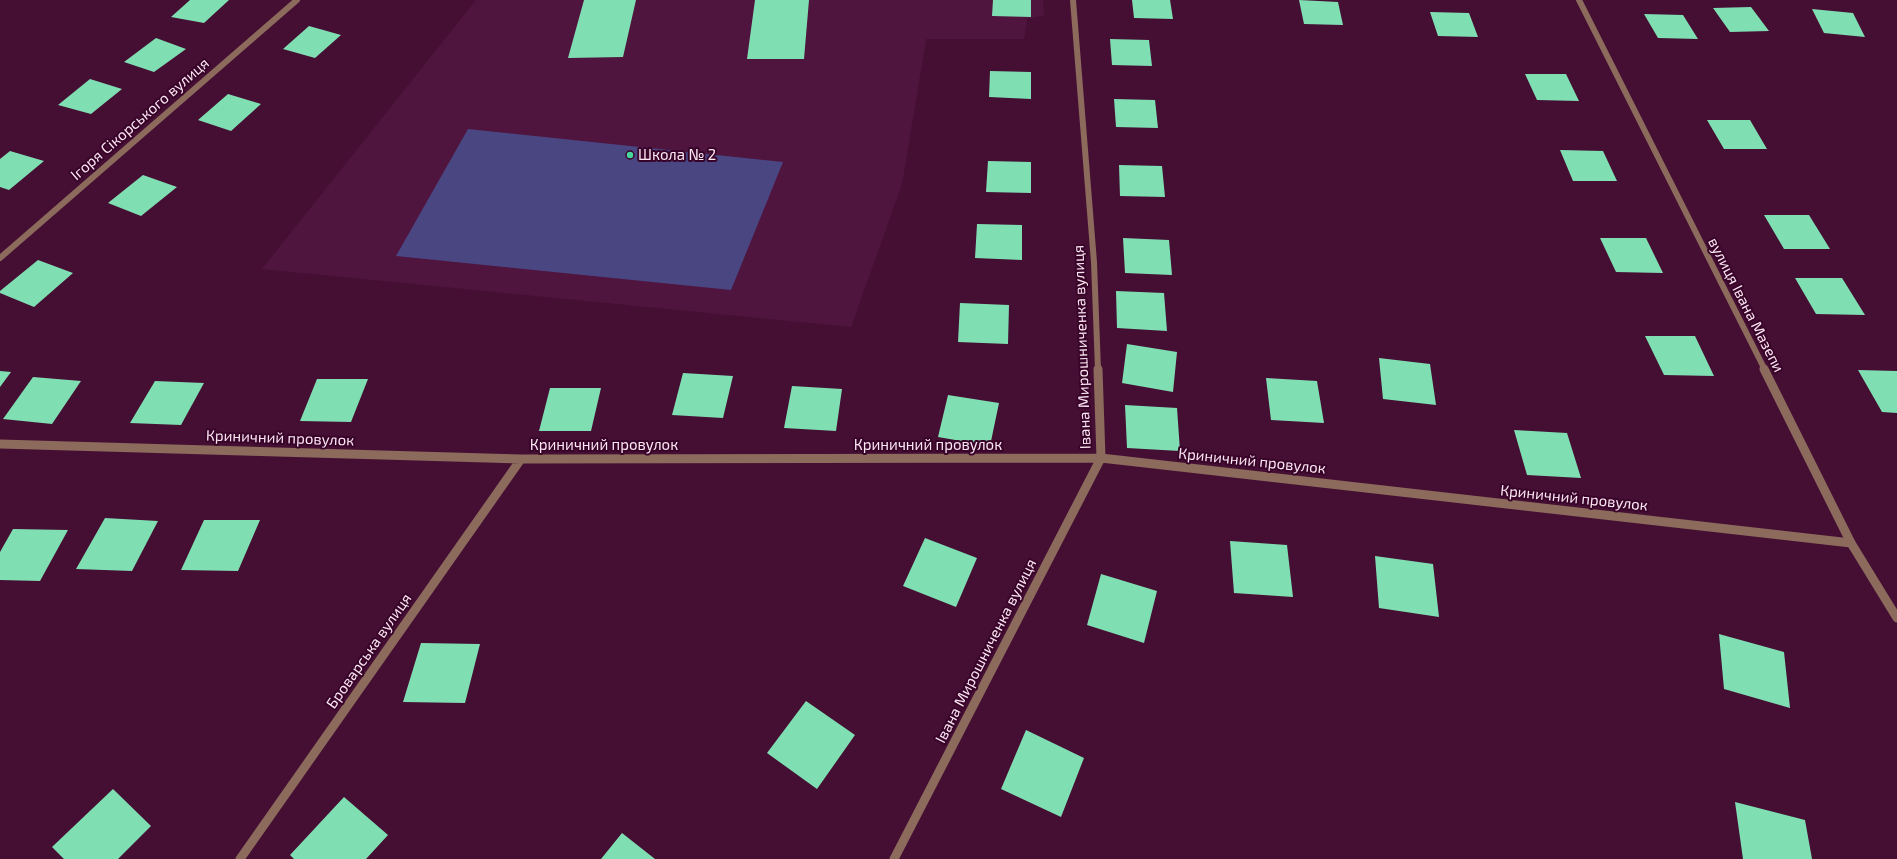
<!DOCTYPE html>
<html>
<head>
<meta charset="utf-8">
<style>
  body { margin:0 }
  canvas { display:block; background:#440f33 }
</style>
</head>
<body>
<canvas width="1897" height="859"></canvas>
<script>
const c = document.querySelector('canvas').getContext('2d');
c.lineJoin = 'round';
function fillPath(path, color) { c.fillStyle = color; c.fill(path, 'evenodd'); }
const shape = rows => new Path2D(rows.map(r => 'M' + r).join(''));
function stroke(path, color, width, dash) { c.strokeStyle = color; c.lineWidth = width; c.lineCap = dash ? 'butt' : 'round'; c.setLineDash(dash || []); c.stroke(path); }
function drawText(font, color, halo, rows, align = 'center') {
  c.font = font + ' "Exo 2",sans-serif'; c.lineWidth = 4; c.setLineDash([]); c.textBaseline = 'middle'; c.strokeStyle = halo; c.fillStyle = color; for (const [text, x, y, turn = 0] of rows) {
    c.save(); c.translate(x, y); c.rotate((+turn || 0) * Math.PI / 180); c.textAlign = isNaN(turn) ? turn : align; if (halo) c.strokeText(text, 0, 0); c.fillText(text, 0, 0); c.restore();
  }
}
fillPath(shape([
  [476,0,1043,0,1044,15,1027,19,1024,39,926,39,902,184,851,327,262,269]
]), '#50153e');
fillPath(shape([
  [468,129,783,162,731,290,396,256]
]), '#494682');
fillPath(shape([
  [190,0,229,0,204,23,171,17],
  [584,0,636,0,623,57,568,58],
  [755,0,809,0,804,59,747,59],
  [993,0,1031,0,1031,17,992,16],
  [1132,0,1170,0,1173,19,1134,18],
  [1299,0,1338,2,1343,25,1304,24],
  [1751,7,1769,31,1730,32,1713,8],
  [1812,9,1853,13,1865,37,1824,33],
  [1430,12,1469,13,1478,37,1438,36],
  [1644,14,1683,15,1698,39,1658,38],
  [309,26,341,35,315,58,283,49],
  [156,38,186,49,154,72,124,62],
  [1110,39,1149,40,1152,66,1112,65],
  [990,71,1031,72,1031,99,989,97],
  [1525,74,1566,74,1579,101,1537,100],
  [90,79,122,89,91,114,58,105],
  [228,94,261,104,231,131,198,120],
  [1114,99,1155,100,1158,128,1116,127],
  [1707,120,1750,120,1767,149,1724,149],
  [1560,150,1603,151,1617,181,1573,181],
  [10,151,44,161,9,190,0,187,0,159],
  [988,161,1031,162,1031,193,986,192],
  [1119,165,1162,166,1165,197,1120,196],
  [143,175,177,187,141,216,108,203],
  [1764,215,1809,215,1830,249,1784,249],
  [977,224,1022,225,1022,260,975,258],
  [1123,238,1169,240,1172,275,1125,273],
  [1600,238,1646,238,1663,273,1616,272],
  [38,260,73,273,34,307,0,293,0,291],
  [1795,278,1842,278,1865,315,1816,314],
  [1116,291,1164,293,1167,331,1117,328],
  [960,303,1009,305,1008,344,958,342],
  [1645,336,1695,336,1714,376,1664,375],
  [1127,344,1177,352,1173,392,1122,383],
  [1379,358,1430,364,1436,405,1383,399],
  [1858,370,1897,371,1897,413,1882,412],
  [0,371,11,372,0,387],
  [683,373,733,376,723,418,672,415],
  [33,377,81,381,52,424,3,419],
  [1266,378,1317,381,1324,423,1271,420],
  [317,379,368,379,351,422,300,421],
  [155,381,204,383,181,425,130,423],
  [792,386,842,389,836,431,784,428],
  [550,388,601,388,591,431,539,431],
  [948,395,999,403,990,446,938,437],
  [1125,405,1177,408,1180,451,1127,448],
  [1514,430,1567,433,1581,478,1527,475],
  [105,518,158,521,132,571,76,569],
  [204,520,260,520,238,571,181,570],
  [13,529,68,530,40,581,0,580,0,552],
  [925,538,977,558,956,607,903,586],
  [1230,541,1287,545,1293,597,1234,593],
  [1375,556,1433,564,1439,617,1379,608],
  [1101,574,1157,591,1144,643,1087,625],
  [1719,634,1784,652,1790,708,1724,689],
  [421,643,480,644,465,703,403,702],
  [806,701,855,735,817,789,767,753],
  [1026,730,1084,758,1061,817,1001,789],
  [113,789,151,826,118,859,64,859,52,847],
  [344,797,388,835,366,859,294,859,290,855],
  [1735,802,1805,820,1812,859,1743,859],
  [622,833,655,859,601,859]
]), '#80deb3');
stroke(shape([
  [1073,0,1094,262,1098,370],
  [0,258,297,0]
]), '#8c6a5c', 6);
stroke(shape([
  [0,444,521,459,1101,458,1851,543],
  [240,859,521,459],
  [894,859,1101,458,1098,369]
]), '#8c6a5c', 9);
stroke(shape([
  [1579,0,1765,370]
]), '#8c6a5c', 6);
stroke(shape([
  [1764,369,1851,543,1897,618]
]), '#8c6a5c', 9);
for (const [x, y, r, color] of [
  [630,155,4,"#48d49d"]
]) { const dot = new Path2D(); dot.arc(x, y, r, 0, 2 * Math.PI); c.fillStyle = color; c.fill(dot); stroke(dot, '#390429', 1.5); }
drawText('15px', '#fce7f3', '#390429', [
  ["Ігоря Сікорського вулиця",140,119,-41],
  ["вулиця Івана Мазепи",1746,305,63],
  ["Івана Мирошниченка вулиця",1082,347,-92],
  ["Криничний провулок",280,438,2],
  ["Криничний провулок",604,445],
  ["Криничний провулок",928,445],
  ["Криничний провулок",1252,461,6],
  ["Криничний провулок",1574,498,6],
  ["Броварська вулиця",369,651,-55],
  ["Івана Мирошниченка вулиця",986,651,-63]
]);
drawText('15px', '#fce7f3', '#390429', [
  ["Школа № 2",638,155]
], 'left');
</script>
</body>
</html>
